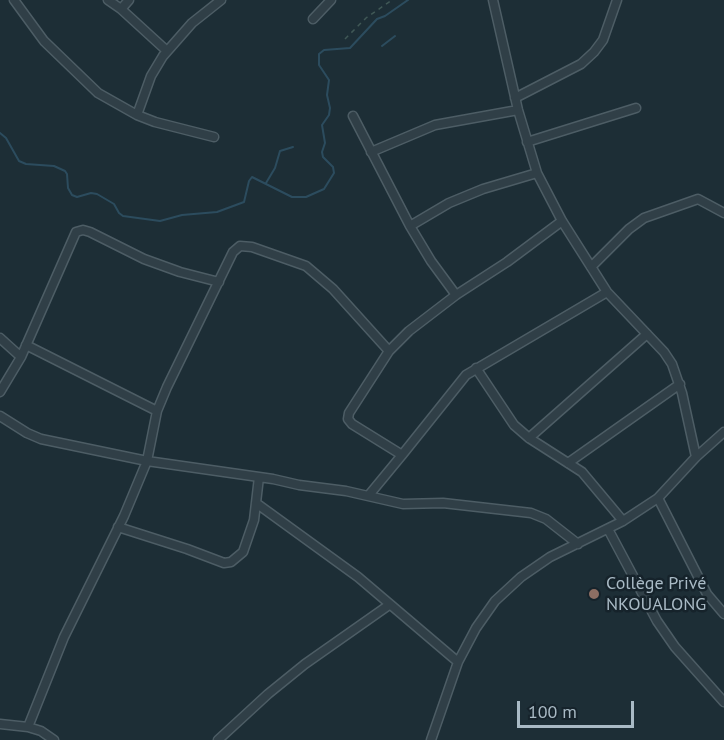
<!DOCTYPE html>
<html>
<head>
<meta charset="utf-8">
<style>
  body { margin:0 }
  #map { position:relative; width:724px; height:740px; overflow:hidden; background:#1d2e36; font-family:"PT Sans",sans-serif }
  canvas { display:block }
  .scale { position:absolute; left:517px; top:701px; width:117px; height:27px; box-sizing:border-box; border:3px solid #a9bac5; border-top:0; padding-left:8px; font-size:18px; line-height:21px; white-space:nowrap; color:#a9bac5; -webkit-text-stroke:4px #16232b; paint-order:stroke }
</style>
</head>
<body>
<div id="map">
<canvas width="724" height="740"></canvas>
<div class="scale">100 m</div>
</div>
<script>
const c = document.querySelector('canvas').getContext('2d');
c.lineJoin = 'round';
const shape = rows => new Path2D(rows.map(r => 'M' + r).join(''));
function stroke(path, color, width, dash) { c.strokeStyle = color; c.lineWidth = width; c.lineCap = dash ? 'butt' : 'round'; c.setLineDash(dash || []); c.stroke(path); }
function drawText(font, color, halo, rows, align = 'center') {
  c.font = font + ' "PT Sans",sans-serif'; c.lineWidth = 5; c.setLineDash([]); c.textBaseline = 'middle'; c.strokeStyle = halo; c.fillStyle = color; for (const [text, x, y, turn = 0] of rows) {
    c.save(); c.translate(x, y); c.rotate((+turn || 0) * Math.PI / 180); c.textAlign = isNaN(turn) ? turn : align; if (halo) c.strokeText(text, 0, 0); c.fillText(text, 0, 0); c.restore();
  }
}
stroke(shape([
  [382,46,395,36],
  [0,133,6,138,19,161,26,164,54,166,65,171,67,174,68,188,72,195,77,197,91,193,97,194,114,204,119,213,123,216,160,221,182,215,217,212,244,202,249,181,252,177,292,197,306,197,324,189,334,173,333,167,323,157,322,152,325,143,322,125,329,115,330,108,327,95,329,80,319,65,319,54,324,50,350,48,377,19,385,16,408,0],
  [266,183,275,168,280,151,293,147]
]), '#2c4c5e', 2);
const street = shape([
  [14,0,44,41,98,93,137,115,155,122,214,137],
  [108,0,121,9,129,0],
  [493,0,518,110,537,173,562,221,607,292,664,352,672,364,682,393,696,457],
  [121,9,167,51],
  [313,19,331,0],
  [515,98,581,64,594,52,603,40,617,0],
  [137,115,151,76,163,56,192,23,221,0],
  [353,116,410,226,431,261,456,295],
  [527,142,636,108],
  [371,152,435,125,518,110],
  [410,226,449,203,483,189,537,173],
  [591,267,629,229,644,218,698,199,724,213],
  [0,338,21,357],
  [26,345,157,411],
  [476,368,514,425,529,438,582,472,623,521],
  [0,392,21,357,76,232,83,230,90,232,144,259,180,272,219,282],
  [0,416,27,433,41,439,147,461,273,479,299,485,346,491,403,504,443,503,531,513,546,519,578,544],
  [529,438,647,334],
  [402,455,466,375,607,292],
  [568,463,680,384],
  [369,495,402,455,352,424,348,419,349,413,389,351,409,331,456,295,507,262,562,221],
  [658,498,707,594,724,614],
  [256,503,358,577,458,662],
  [118,527,187,549,224,563,231,562,243,552,254,520,259,477],
  [608,529,657,621,675,647,724,702],
  [0,724,28,727,41,731,54,740],
  [28,727,64,637,124,516,147,461,157,411,167,387,233,252,240,246,252,247,306,266,333,289,389,351],
  [218,740,268,694,305,664,389,605],
  [431,740,458,662,476,628,495,601,521,577,550,557,623,521,658,498,696,457,724,432]
]);
stroke(street, '#4d5d65', 11);
stroke(shape([
  [345,39,366,18,392,0]
]), '#405856', 1.5, [4.5, 4.5]);
stroke(street, '#303f47', 8);
for (const [x, y, r, color] of [
  [594,594,6,"#8d6e63"]
]) { const dot = new Path2D(); dot.arc(x, y, r, 0, 2 * Math.PI); c.fillStyle = color; c.fill(dot); stroke(dot, '#16232b', 2); }
drawText('18px', '#a9bac5', '#16232b', [
  ["Collège Privé",606,584],
  ["NKOUALONG",606,605]
], 'left');
</script>
</body>
</html>
